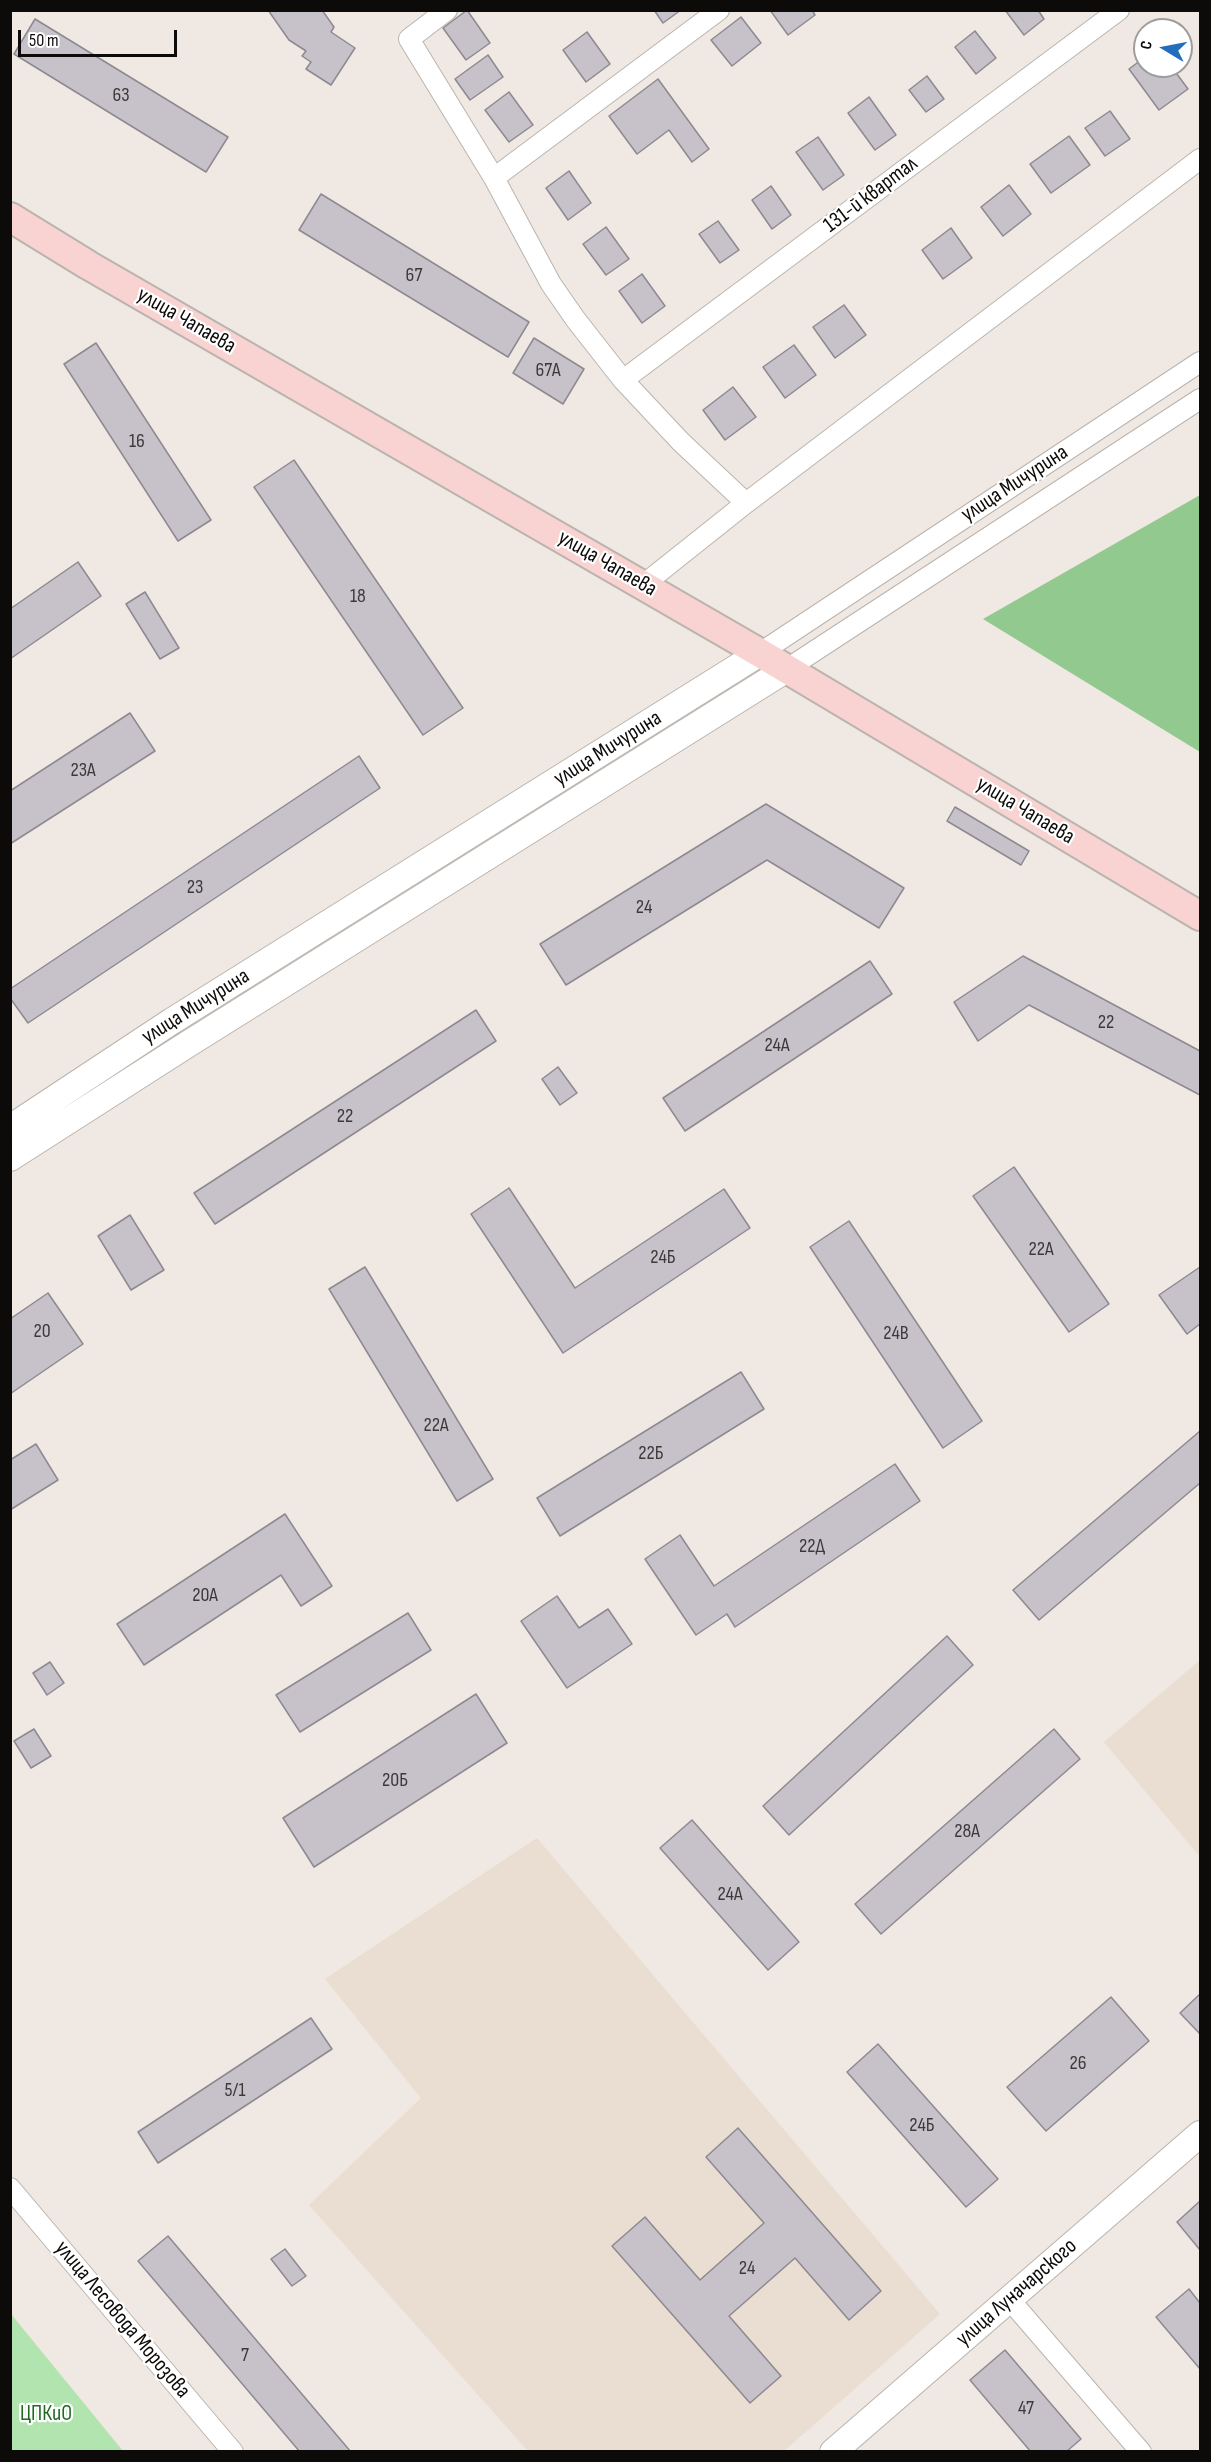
<!DOCTYPE html>
<html>
<head>
<meta charset="utf-8">
<style>
  body { margin:0 }
  #map { position:relative; width:1211px; height:2462px; overflow:hidden; background:#f0e8e2; font-family:"Sofia Sans Condensed",sans-serif }
  canvas { display:block }
  .frame { position:absolute; inset:0; border:12px solid #0d0b09; pointer-events:none }
  .north { position:absolute; left:1133px; top:18px; width:60px; height:60px; box-sizing:border-box; background:#fff; border:2px solid #9e9d9d; border-radius:50%; rotate:280deg; font-size:16px; font-weight:700; line-height:24px; text-align:center; color:#0d0b09 }
  .north::after { content:''; display:block; margin:auto; width:21px; height:27px; background:#226dbc; clip-path:polygon(50% 0,100% 100%,50% 72%,0 100%) }
  .scale { position:absolute; left:18px; top:30px; width:159px; height:27px; box-sizing:border-box; border:3px solid #0d0b09; border-top:0; padding-left:8px; font-size:18px; line-height:21px; white-space:nowrap; color:#0d0b09; -webkit-text-stroke:4px #fff; paint-order:stroke }
</style>
</head>
<body>
<div id="map">
<canvas width="1211" height="2462"></canvas>
<div class="frame"></div>
<div class="north">С</div>
<div class="scale">50 m</div>
</div>
<script>
const c = document.querySelector('canvas').getContext('2d');
c.lineJoin = 'round';
function fillPath(path, color) { c.fillStyle = color; c.fill(path, 'evenodd'); }
const shape = rows => new Path2D(rows.map(r => 'M' + r).join(''));
function stroke(path, color, width, dash) { c.strokeStyle = color; c.lineWidth = width; c.lineCap = dash ? 'butt' : 'round'; c.setLineDash(dash || []); c.stroke(path); }
function drawText(font, color, halo, rows, align = 'center') {
  c.font = font + ' "Sofia Sans Condensed",sans-serif'; c.lineWidth = 4.5; c.setLineDash([]); c.textBaseline = 'middle'; c.strokeStyle = halo; c.fillStyle = color; for (const [text, x, y, turn = 0] of rows) {
    c.save(); c.translate(x, y); c.rotate((+turn || 0) * Math.PI / 180); c.textAlign = isNaN(turn) ? turn : align; if (halo) c.strokeText(text, 0, 0); c.fillText(text, 0, 0); c.restore();
  }
}
fillPath(shape([
  [1200,1660,1200,1857,1104,1742],
  [537,1838,940,2314,784,2451,528,2451,309,2205,421,2098,325,1979]
]), '#eaddd1');
fillPath(shape([
  [11,2314,123,2451,11,2451]
]), '#b2e4af');
fillPath(shape([
  [1200,495,1200,752,983,619]
]), '#92c98f');
const building = shape([
  [268,10,322,10,334,27,331,32,355,48,331,85,306,69,311,62,302,56,306,51,289,40,268,10],
  [467,10,490,43,466,60,443,28,467,10],
  [654,10,681,10,663,23,654,10],
  [770,10,812,10,815,15,788,35,770,10],
  [1005,10,1038,10,1044,19,1024,35,1005,10],
  [741,17,761,43,732,66,711,40,741,17],
  [35,19,228,137,206,172,14,54,35,19],
  [975,31,996,58,976,74,955,47,975,31],
  [587,32,610,64,586,82,563,50,587,32],
  [488,55,503,77,470,100,455,79,488,55],
  [1145,57,1145,66,1171,66,1188,89,1159,110,1129,69,1145,57],
  [927,76,944,99,926,112,909,90,927,76],
  [658,79,709,149,692,162,669,130,637,154,609,116,658,79],
  [509,92,533,125,509,142,485,110,509,92],
  [869,97,896,135,875,150,848,113,869,97],
  [1110,111,1130,139,1105,156,1085,128,1110,111],
  [1069,136,1090,165,1051,193,1030,164,1069,136],
  [818,137,844,175,823,190,796,152,818,137],
  [569,171,591,203,568,220,546,188,569,171],
  [1009,185,1031,214,1003,236,981,207,1009,185],
  [771,186,791,215,772,229,752,200,771,186],
  [321,194,529,322,508,357,299,230,321,194],
  [718,221,739,250,720,263,699,234,718,221],
  [606,227,629,259,606,275,583,244,606,227],
  [951,228,972,258,943,279,922,250,951,228],
  [642,274,665,306,642,323,619,291,642,274],
  [844,305,866,335,835,358,813,327,844,305],
  [534,338,584,369,563,404,513,373,534,338],
  [96,343,211,520,178,541,64,364,96,343],
  [794,345,816,375,785,398,763,367,794,345],
  [733,387,756,417,725,440,703,410,733,387],
  [294,460,463,708,423,735,254,487,294,460],
  [78,562,101,596,10,659,10,609,78,562],
  [145,592,179,648,160,659,126,604,145,592],
  [130,713,155,751,10,844,10,791,130,713],
  [359,756,380,788,28,1023,10,998,10,989,359,756],
  [766,804,904,888,879,928,767,860,566,985,540,944,766,804],
  [955,807,1029,851,1021,865,947,821,955,807],
  [1023,956,1200,1051,1200,1095,1029,1005,978,1041,954,1002,1023,956],
  [870,961,892,994,685,1131,663,1098,870,961],
  [476,1010,496,1041,215,1224,194,1193,476,1010],
  [558,1067,577,1093,560,1105,542,1079,558,1067],
  [1014,1167,1109,1304,1069,1332,973,1196,1014,1167],
  [509,1188,575,1288,724,1189,750,1228,563,1353,471,1214,509,1188],
  [130,1215,164,1270,131,1290,98,1236,130,1215],
  [849,1221,982,1421,943,1448,810,1247,849,1221],
  [365,1267,493,1479,457,1501,329,1289,365,1267],
  [1200,1267,1200,1324,1187,1334,1159,1295,1200,1267],
  [48,1293,83,1344,10,1394,10,1319,48,1293],
  [741,1372,764,1409,560,1536,537,1498,741,1372],
  [1200,1431,1200,1483,1039,1620,1013,1590,1200,1431],
  [36,1444,58,1480,10,1510,10,1460,36,1444],
  [895,1464,920,1501,735,1627,727,1614,696,1635,645,1559,680,1535,714,1586,895,1464],
  [285,1514,332,1586,301,1606,281,1575,144,1665,117,1624,285,1514],
  [557,1596,579,1628,608,1609,632,1644,567,1688,521,1621,557,1596],
  [408,1613,431,1650,300,1732,276,1695,408,1613],
  [947,1636,973,1665,789,1835,763,1806,947,1636],
  [50,1662,64,1683,47,1695,33,1673,50,1662],
  [476,1694,507,1743,314,1867,283,1818,476,1694],
  [34,1729,51,1756,31,1768,14,1741,34,1729],
  [1054,1729,1080,1759,881,1934,855,1904,1054,1729],
  [692,1820,799,1942,768,1970,660,1848,692,1820],
  [1200,1994,1200,2034,1180,2013,1200,1994],
  [1111,1997,1149,2041,1046,2131,1007,2087,1111,1997],
  [311,2018,332,2049,158,2163,138,2132,311,2018],
  [878,2044,998,2179,966,2207,847,2072,878,2044],
  [738,2128,881,2291,849,2320,795,2258,729,2316,781,2376,750,2403,612,2246,645,2217,700,2280,764,2223,706,2157,738,2128],
  [1200,2201,1200,2250,1177,2222,1200,2201],
  [168,2236,351,2452,300,2452,138,2261,168,2236],
  [285,2249,306,2276,292,2286,271,2259,285,2249],
  [1189,2289,1200,2303,1200,2369,1156,2317,1189,2289],
  [1005,2350,1081,2439,1066,2452,1031,2452,970,2380,1005,2350]
]);
fillPath(building, '#c7c2ca');
stroke(building, '#8d8990', 1.5);
const minor = shape([
  [447,10,409,39,494,178,551,284,576,320,623,380,681,442,746,503],
  [494,178,719,10],
  [623,380,1119,10],
  [643,585,746,503,1200,159],
  [760,653,1200,362],
  [787,669,1200,399],
  [10,2188,233,2452],
  [1009,2299,1141,2452]
]);
const tertiary = shape([
  [10,1128,172,1021,760,653],
  [10,1158,188,1044,787,669],
  [833,2452,1200,2134]
]);
const secondary = shape([
  [10,217,88,265,760,653,1200,916]
]);
stroke(minor, '#bbb4ae', 22);
stroke(tertiary, '#bbb4ae', 28);
stroke(secondary, '#bbb4ae', 32);
stroke(minor, '#fff', 20);
stroke(tertiary, '#fff', 26);
stroke(secondary, '#f8d3d1', 28);
drawText('20px', '#3c3939', null, [
  ["63",121,96],
  ["67",414,276],
  ["67А",548,371],
  ["16",137,442],
  ["18",358,597],
  ["23А",83,771],
  ["23",195,888],
  ["24",644,908],
  ["22",1106,1023],
  ["24А",777,1046],
  ["22",345,1117],
  ["22А",1041,1250],
  ["24Б",663,1258],
  ["20",42,1332],
  ["24В",896,1334],
  ["22А",436,1426],
  ["22Б",651,1454],
  ["22Д",812,1547],
  ["20А",205,1596],
  ["20Б",395,1781],
  ["28А",967,1832],
  ["24А",730,1895],
  ["26",1078,2064],
  ["5/1",235,2091],
  ["24Б",922,2126],
  ["24",747,2269],
  ["7",245,2356],
  ["47",1026,2409]
]);
drawText('22px', '#0d0b09', '#fff', [
  ["131-й квартал",871,195,-37],
  ["улица Чапаева",186,321,30],
  ["улица Мичурина",1015,484,-33],
  ["улица Чапаева",607,564,30],
  ["улица Мичурина",608,749,-32],
  ["улица Чапаева",1025,811,31],
  ["улица Мичурина",196,1007,-32],
  ["улица Луначарского",1017,2293,-41],
  ["улица Лесовода Морозова",122,2320,50]
]);
drawText('22px', '#1f6920', '#fff', [
  ["ЦПКиО",46,2414]
]);
</script>
</body>
</html>
